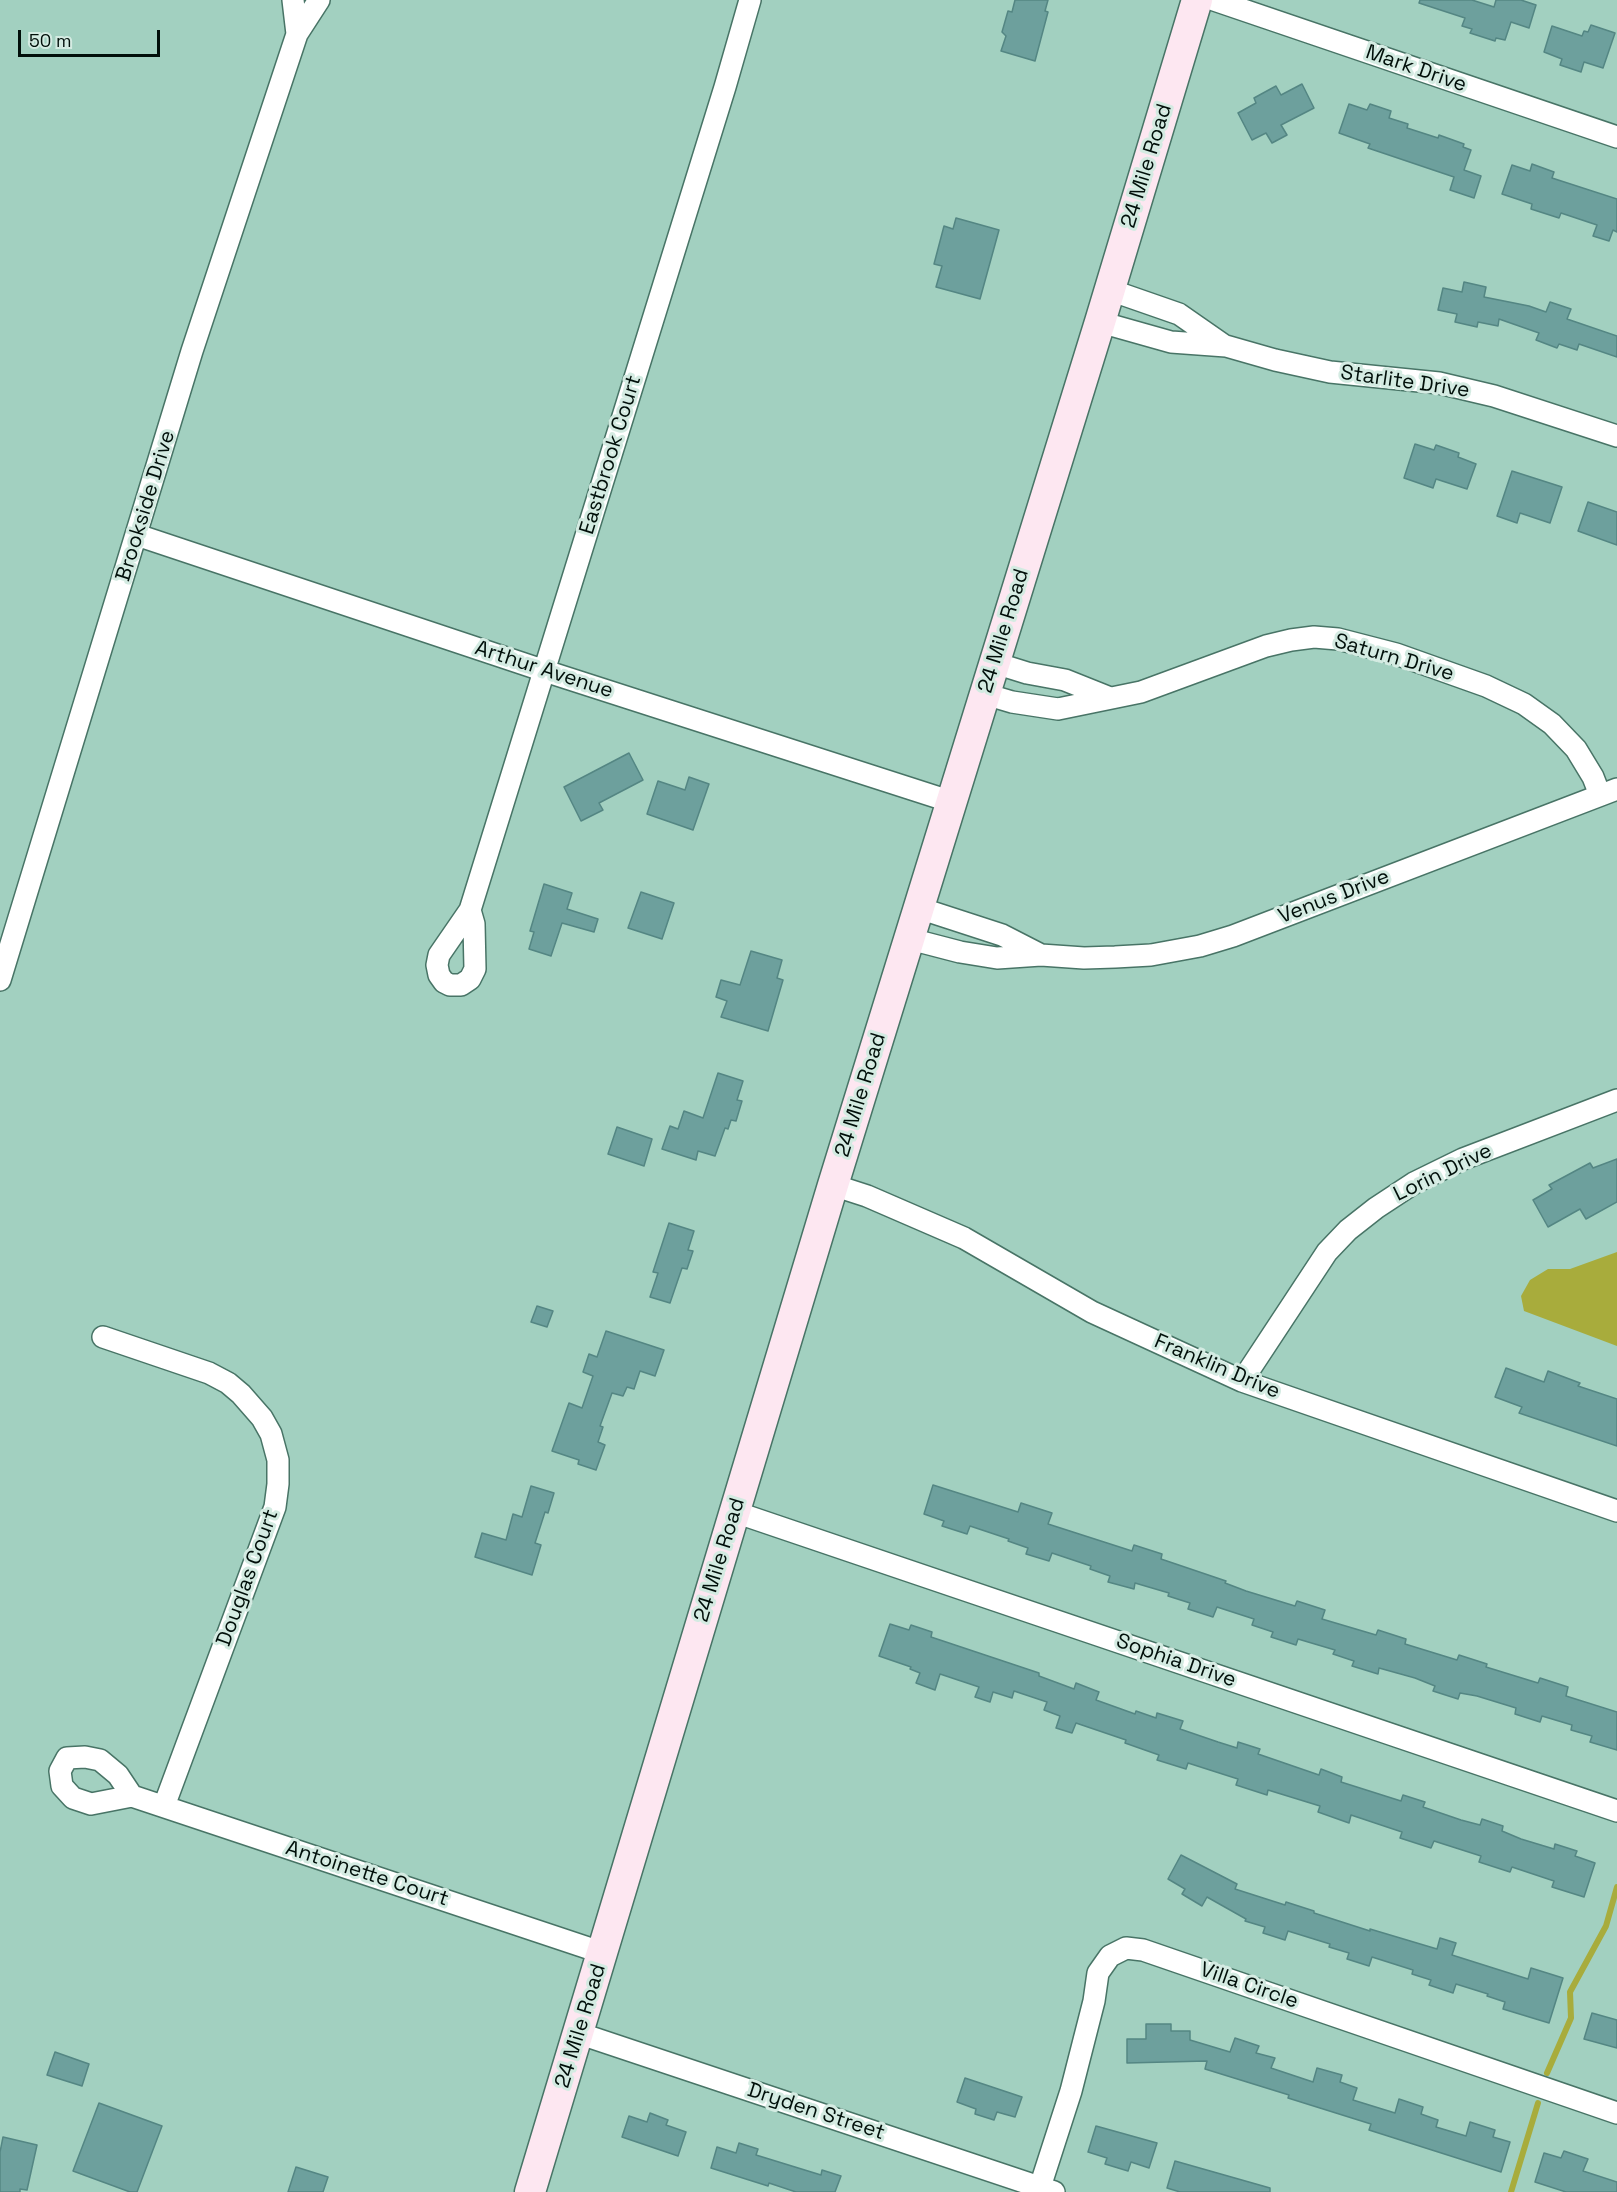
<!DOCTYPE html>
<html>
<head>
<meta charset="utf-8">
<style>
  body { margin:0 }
  #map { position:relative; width:1617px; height:2192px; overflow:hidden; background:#a2d0c0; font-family:"Space Grotesk",sans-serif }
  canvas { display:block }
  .scale { position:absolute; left:18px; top:30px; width:142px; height:27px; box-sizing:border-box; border:3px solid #010f0a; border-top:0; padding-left:8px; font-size:18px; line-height:21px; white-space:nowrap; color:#010f0a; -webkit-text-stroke:4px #d4ebe2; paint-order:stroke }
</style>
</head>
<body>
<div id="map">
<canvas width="1617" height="2192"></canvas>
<div class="scale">50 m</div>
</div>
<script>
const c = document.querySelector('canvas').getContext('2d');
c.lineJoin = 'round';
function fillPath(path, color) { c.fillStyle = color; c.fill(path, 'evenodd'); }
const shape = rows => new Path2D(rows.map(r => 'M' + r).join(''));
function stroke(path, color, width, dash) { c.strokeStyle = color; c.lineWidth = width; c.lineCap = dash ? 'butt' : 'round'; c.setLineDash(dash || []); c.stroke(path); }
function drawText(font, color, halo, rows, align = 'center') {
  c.font = font + ' "Space Grotesk",sans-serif'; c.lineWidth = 6; c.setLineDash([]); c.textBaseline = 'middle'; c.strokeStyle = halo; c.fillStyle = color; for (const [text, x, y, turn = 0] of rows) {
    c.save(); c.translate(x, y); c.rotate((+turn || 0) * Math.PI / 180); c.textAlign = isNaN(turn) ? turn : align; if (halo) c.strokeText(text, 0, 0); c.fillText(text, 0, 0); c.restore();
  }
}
fillPath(shape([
  [1617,1252,1617,1346,1524,1311,1521,1296,1530,1280,1548,1269,1570,1269]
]), '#a8ac3c');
stroke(shape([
  [1547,2073,1571,2018,1570,1992,1606,1926,1617,1887],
  [1511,2192,1538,2103]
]), '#a8ac3c', 6);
const building = shape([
  [1015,0,1048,0,1045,11,1048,12,1035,61,1001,51,1006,36,1002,32,1008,11,1012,12,1015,0],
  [1420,0,1472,0,1494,7,1496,0,1521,0,1536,5,1529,28,1511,22,1505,40,1496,38,1495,41,1470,33,1472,29,1462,26,1465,18,1419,3,1420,0],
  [1591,25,1615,33,1603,68,1584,62,1581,72,1560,65,1562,59,1544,52,1552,26,1582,36,1584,31,1588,32,1591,25],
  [1302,84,1314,108,1281,125,1287,135,1272,143,1266,133,1252,140,1238,113,1256,103,1254,98,1276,86,1281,95,1302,84],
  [1349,104,1367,110,1370,104,1391,111,1389,118,1408,124,1407,128,1438,138,1439,135,1464,144,1463,147,1471,150,1464,170,1481,176,1474,198,1450,190,1454,177,1368,148,1370,144,1339,133,1349,104],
  [1532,164,1554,172,1552,178,1617,199,1617,232,1613,230,1609,241,1593,236,1597,225,1561,213,1559,218,1531,209,1532,204,1502,194,1512,165,1530,171,1532,164],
  [956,218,999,230,980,299,936,287,942,266,934,264,944,226,953,229,956,218],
  [1464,282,1486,287,1484,297,1529,306,1546,312,1550,302,1571,309,1567,319,1617,336,1617,357,1579,344,1577,350,1559,344,1557,348,1536,340,1539,333,1499,319,1498,326,1478,322,1477,327,1455,322,1457,314,1438,310,1443,288,1462,292,1464,282],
  [1415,444,1434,450,1436,445,1459,453,1458,457,1476,464,1467,489,1436,479,1433,488,1404,478,1415,444],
  [1512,471,1562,487,1550,523,1520,513,1517,523,1497,516,1512,471],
  [1588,502,1617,512,1617,545,1578,531,1588,502],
  [629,753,643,780,599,803,603,810,581,821,564,787,629,753],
  [689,777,709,784,693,830,647,814,658,781,685,790,689,777],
  [544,884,572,893,567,909,598,919,594,932,562,923,551,956,529,949,534,932,530,931,544,884],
  [641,892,674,903,662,939,628,928,641,892],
  [751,951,782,960,777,978,783,980,768,1031,721,1017,727,1001,716,997,721,980,740,985,751,951],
  [718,1073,743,1081,737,1100,742,1101,736,1121,731,1120,728,1129,725,1128,715,1156,698,1151,696,1160,662,1149,670,1126,678,1129,684,1111,703,1118,718,1073],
  [617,1127,652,1139,644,1166,608,1154,617,1127],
  [1617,1159,1617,1202,1586,1219,1580,1209,1548,1227,1533,1200,1552,1189,1549,1185,1590,1163,1593,1168,1617,1159],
  [669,1223,694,1231,688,1250,693,1251,687,1269,682,1268,670,1303,650,1297,658,1273,653,1272,669,1223],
  [537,1306,553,1311,547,1327,531,1322,537,1306],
  [606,1331,664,1350,655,1376,640,1371,634,1389,627,1387,623,1396,612,1393,600,1426,603,1427,598,1442,605,1445,596,1470,578,1464,579,1460,552,1451,569,1403,582,1408,593,1376,583,1372,589,1354,597,1357,606,1331],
  [1506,1368,1544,1382,1548,1371,1580,1383,1578,1386,1617,1399,1617,1446,1519,1413,1522,1407,1495,1397,1506,1368],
  [933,1485,1018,1512,1021,1503,1052,1513,1048,1524,1132,1551,1134,1545,1162,1554,1161,1559,1226,1581,1225,1583,1246,1591,1295,1606,1297,1601,1325,1610,1322,1619,1376,1635,1378,1630,1406,1639,1405,1644,1457,1660,1459,1655,1487,1664,1486,1667,1538,1683,1540,1678,1568,1687,1566,1696,1617,1712,1617,1750,1590,1742,1592,1736,1571,1730,1572,1725,1542,1716,1540,1722,1515,1714,1516,1708,1477,1696,1460,1693,1458,1699,1433,1691,1435,1686,1415,1678,1379,1668,1378,1674,1352,1666,1354,1661,1333,1654,1335,1650,1298,1639,1296,1645,1271,1637,1273,1632,1252,1625,1254,1619,1217,1607,1213,1617,1188,1609,1190,1603,1168,1596,1169,1593,1135,1583,1134,1589,1108,1582,1110,1576,1090,1569,1091,1566,1052,1553,1049,1561,1026,1554,1028,1548,1008,1541,1009,1539,970,1526,967,1534,942,1526,944,1521,924,1514,933,1485],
  [531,1486,554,1493,548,1513,545,1512,535,1543,541,1545,532,1575,475,1557,482,1533,506,1540,513,1514,522,1517,531,1486],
  [890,1624,909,1630,911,1625,932,1632,931,1637,1039,1673,1039,1676,1074,1689,1076,1683,1099,1692,1096,1700,1135,1714,1136,1711,1156,1718,1157,1713,1183,1721,1180,1729,1218,1742,1237,1748,1238,1742,1260,1749,1258,1754,1319,1775,1321,1769,1342,1777,1341,1782,1382,1795,1401,1801,1403,1795,1425,1802,1423,1807,1461,1820,1480,1825,1482,1819,1503,1826,1502,1831,1521,1839,1554,1849,1555,1844,1577,1851,1575,1856,1595,1863,1584,1897,1552,1887,1554,1881,1512,1867,1510,1872,1479,1862,1481,1856,1434,1841,1431,1848,1400,1838,1402,1832,1351,1815,1349,1823,1318,1812,1320,1806,1268,1790,1267,1795,1236,1785,1238,1779,1188,1763,1186,1769,1157,1760,1159,1755,1125,1743,1126,1740,1076,1723,1072,1733,1056,1728,1060,1716,1044,1710,1047,1702,1014,1691,1012,1698,993,1692,990,1702,975,1697,979,1687,940,1674,935,1690,916,1683,920,1673,910,1669,911,1667,879,1656,890,1624],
  [1181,1855,1237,1884,1235,1889,1285,1905,1286,1902,1314,1911,1314,1913,1370,1931,1370,1929,1437,1949,1440,1938,1456,1943,1452,1955,1528,1979,1531,1968,1563,1978,1549,2023,1503,2009,1505,2002,1487,1996,1488,1994,1456,1984,1453,1993,1429,1985,1431,1980,1412,1974,1413,1970,1372,1957,1369,1966,1347,1959,1349,1953,1329,1947,1330,1944,1288,1931,1285,1940,1263,1933,1265,1927,1245,1921,1246,1919,1207,1897,1202,1906,1182,1894,1185,1889,1168,1879,1181,1855],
  [1592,2013,1617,2020,1617,2048,1584,2039,1592,2013],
  [1146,2024,1171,2024,1171,2031,1190,2031,1190,2040,1230,2052,1235,2038,1259,2046,1256,2053,1275,2058,1271,2068,1313,2082,1317,2068,1342,2075,1340,2082,1357,2088,1353,2100,1395,2113,1399,2099,1423,2107,1421,2114,1438,2120,1436,2127,1466,2136,1470,2122,1495,2130,1493,2137,1510,2142,1501,2172,1369,2130,1371,2124,1288,2098,1289,2095,1205,2069,1207,2061,1127,2063,1127,2039,1146,2039,1146,2024],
  [55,2052,89,2064,82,2086,47,2075,55,2052],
  [965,2078,1022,2097,1015,2117,997,2112,994,2120,975,2114,976,2109,957,2102,965,2078],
  [99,2103,162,2126,137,2192,130,2192,73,2171,99,2103],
  [650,2113,668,2120,666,2125,686,2132,678,2156,622,2137,629,2116,647,2122,650,2113],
  [1096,2126,1157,2143,1149,2168,1131,2162,1128,2171,1105,2164,1107,2158,1088,2152,1096,2126],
  [3,2137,37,2145,27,2190,20,2189,20,2192,0,2192,0,2152,3,2137],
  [739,2143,758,2149,756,2155,821,2175,822,2170,841,2176,835,2192,796,2192,769,2183,768,2186,711,2168,717,2147,736,2153,739,2143],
  [1564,2151,1588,2159,1583,2171,1617,2182,1617,2192,1566,2192,1535,2182,1544,2153,1561,2158,1564,2151],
  [1175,2161,1270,2188,1270,2192,1180,2192,1167,2188,1175,2161],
  [296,2167,328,2177,323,2192,288,2192,296,2167]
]);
fillPath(building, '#6da09d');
stroke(building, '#548683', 1.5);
const street = shape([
  [293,0,297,34,319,0],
  [1214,0,1617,137],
  [1110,290,1179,314,1225,346],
  [1100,322,1171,342,1226,346,1275,360,1330,372,1439,383,1494,396,1617,436],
  [137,535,545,671,952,802],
  [995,663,1027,673,1065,680,1110,698],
  [985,694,1012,702,1058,709,1141,692,1266,646,1291,640,1314,637,1338,639,1396,654,1486,686,1524,704,1552,724,1576,749,1593,777,1600,795],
  [919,908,1002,935,1041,955],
  [470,910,474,924,475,969,470,979,461,985,450,985,444,982,439,975,437,965,439,955,470,910,725,87,750,0],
  [910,939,960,952,997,958,1041,955,1084,958,1115,957,1151,955,1200,946,1233,936,1617,789],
  [0,980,192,351,297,34],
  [833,1185,867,1196,964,1238,1092,1312,1242,1381,1617,1511],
  [103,1337,209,1373,228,1383,241,1394,262,1418,271,1434,278,1460,278,1484,275,1507,164,1806],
  [1242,1381,1327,1252,1348,1230,1376,1208,1414,1183,1463,1159,1617,1100],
  [735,1512,1617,1811],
  [132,1796,118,1775,100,1760,85,1757,67,1758,60,1771,62,1786,73,1798,91,1804,132,1796,603,1953],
  [578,2033,1054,2192],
  [1040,2187,1071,2091,1094,2001,1098,1973,1110,1956,1126,1948,1143,1950,1617,2113]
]);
const secondary = shape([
  [530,2192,833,1185,1100,322,1197,0]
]);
stroke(street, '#487466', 24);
stroke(secondary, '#487466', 33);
stroke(street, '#fff', 21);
stroke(secondary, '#fde7f1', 30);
drawText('21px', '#010f0a', '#d4ebe2', [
  ["Mark Drive",1416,69,19],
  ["24 Mile Road",1147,166,-73],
  ["Starlite Drive",1405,382,8],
  ["Eastbrook Court",611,455,-73],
  ["Brookside Drive",146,506,-73],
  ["24 Mile Road",1004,631,-73],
  ["Saturn Drive",1394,658,16],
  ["Arthur Avenue",544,670,18],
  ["Venus Drive",1334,897,-21],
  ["24 Mile Road",861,1095,-73],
  ["Lorin Drive",1443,1173,-26],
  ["Franklin Drive",1217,1367,23],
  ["24 Mile Road",720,1560,-73],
  ["Douglas Court",248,1578,-70],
  ["Sophia Drive",1176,1661,19],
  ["Antoinette Court",367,1874,18],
  ["Villa Circle",1249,1986,19],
  ["24 Mile Road",581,2026,-73],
  ["Dryden Street",816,2112,18]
]);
</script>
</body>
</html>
